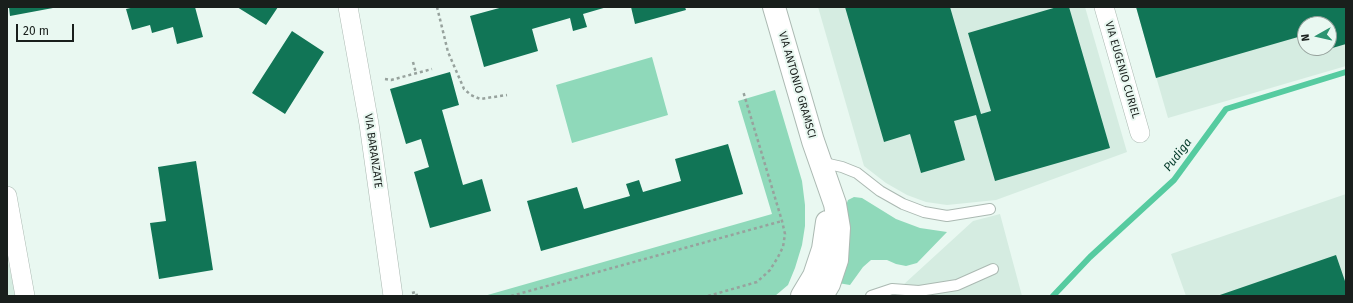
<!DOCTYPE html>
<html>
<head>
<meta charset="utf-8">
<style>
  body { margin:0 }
  #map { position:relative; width:1353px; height:303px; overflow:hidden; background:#e9f8f1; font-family:"Fira Sans",sans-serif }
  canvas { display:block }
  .frame { position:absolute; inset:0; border:8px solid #191f1c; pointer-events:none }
  .north { position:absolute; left:1297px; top:16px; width:40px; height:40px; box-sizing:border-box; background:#e9f8f1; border:1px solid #96a19c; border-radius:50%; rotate:262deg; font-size:11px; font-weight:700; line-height:16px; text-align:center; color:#191f1c }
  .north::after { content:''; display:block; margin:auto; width:14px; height:18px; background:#2d9471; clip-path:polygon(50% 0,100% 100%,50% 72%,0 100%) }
  .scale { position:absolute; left:16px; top:24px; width:58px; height:18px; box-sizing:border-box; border:2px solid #191f1c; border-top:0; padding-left:5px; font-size:12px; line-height:14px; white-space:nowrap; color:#191f1c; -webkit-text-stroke:3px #e9f8f1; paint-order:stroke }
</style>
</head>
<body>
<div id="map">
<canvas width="1353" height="303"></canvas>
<div class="frame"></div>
<div class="north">N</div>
<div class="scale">20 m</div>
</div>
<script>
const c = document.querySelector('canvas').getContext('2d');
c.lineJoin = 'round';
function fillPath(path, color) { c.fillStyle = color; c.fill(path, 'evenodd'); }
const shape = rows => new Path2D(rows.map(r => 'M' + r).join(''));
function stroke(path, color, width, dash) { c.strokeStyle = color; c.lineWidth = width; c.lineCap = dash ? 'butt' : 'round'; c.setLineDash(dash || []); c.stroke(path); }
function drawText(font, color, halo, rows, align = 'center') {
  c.font = font + ' "Fira Sans",sans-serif'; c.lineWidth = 4; c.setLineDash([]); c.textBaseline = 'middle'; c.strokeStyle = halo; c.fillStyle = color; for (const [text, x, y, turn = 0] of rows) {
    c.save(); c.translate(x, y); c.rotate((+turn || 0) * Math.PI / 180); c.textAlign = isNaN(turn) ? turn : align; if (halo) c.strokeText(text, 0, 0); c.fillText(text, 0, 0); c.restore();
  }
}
fillPath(shape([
  [818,7,1085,7,1127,152,996,200,947,205,926,202,907,195,886,183,864,166],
  [1136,7,1346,7,1346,66,1168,118],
  [1305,24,1329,24,1329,48,1305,48],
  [1346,194,1346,296,1186,296,1171,254],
  [1000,214,1022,296,891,296,973,221],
  [7,257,16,296,7,296]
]), '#d5ece1');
fillPath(shape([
  [652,57,668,115,572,143,556,85],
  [775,90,802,181,805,205,805,226,802,245,795,268,788,285,775,296,484,296,772,214,738,101],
  [854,197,862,198,896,219,920,228,947,232,917,263,906,266,896,264,887,260,871,260,863,267,850,285,838,283,845,208,848,200]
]), '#8fd9ba');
stroke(shape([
  [1053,296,1090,257,1174,180,1226,109,1346,72]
]), '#56cba0', 6);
fillPath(shape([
  [9,7,53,7,53,8,10,16],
  [135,7,195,7,203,37,177,44,173,27,152,33,150,25,132,30,126,9],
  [237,7,278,7,266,25],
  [503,7,607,7,583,14,587,27,573,31,570,18,532,29,538,51,484,67,470,16],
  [631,7,685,7,686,10,635,24],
  [845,7,950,7,981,114,991,111,968,33,1057,7,1069,7,1110,148,995,181,976,115,954,121,965,160,921,173,910,134,884,142],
  [1136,7,1346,7,1346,44,1329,49,1329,24,1305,24,1305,35,1156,78],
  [292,31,324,52,285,114,252,93],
  [450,72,459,105,442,110,463,185,482,179,491,211,430,228,414,172,429,167,421,139,406,144,390,89],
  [728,144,743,194,541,251,527,201,577,187,584,209,630,196,626,184,639,180,643,192,681,181,675,159],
  [196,161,213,270,159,279,150,223,166,221,158,167],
  [1336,255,1346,284,1346,296,1217,296]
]), '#117556');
const lane = shape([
  [820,162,842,167,857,173,880,191,903,204,924,212,947,216,990,209],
  [871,296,892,289,919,291,957,285,993,269]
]);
const street = shape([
  [348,7,369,124,393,296],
  [1104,7,1140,133],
  [7,196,25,296]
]);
const secondary = shape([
  [774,7,813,141,835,204,839,228,837,260,829,284,822,296],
  [802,296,814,276,823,249,827,222]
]);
stroke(lane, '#abb9b2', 12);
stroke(street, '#abb9b2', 20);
stroke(secondary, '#abb9b2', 24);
stroke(shape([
  [437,7,448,52,464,89,471,95,480,99,507,95],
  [413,62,416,73],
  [385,79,391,80,432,69],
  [412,293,416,292,417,296],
  [511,296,782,221],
  [708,296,757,282,770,270,778,257,783,247,785,234,782,221,743,91]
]), '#97a29d', 2.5, [3, 3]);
stroke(lane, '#fff', 10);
stroke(street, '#fff', 19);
stroke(secondary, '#fff', 22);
drawText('11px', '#191f1c', '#e9f8f1', [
  ["VIA EUGENIO CURIEL",1122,70,74],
  ["VIA ANTONIO GRAMSCI",797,85,74],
  ["VIA BARANZATE",373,151,82]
]);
drawText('italic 12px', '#043a29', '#e9f8f1', [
  ["Pudiga",1178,155,-53]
]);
</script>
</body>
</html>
